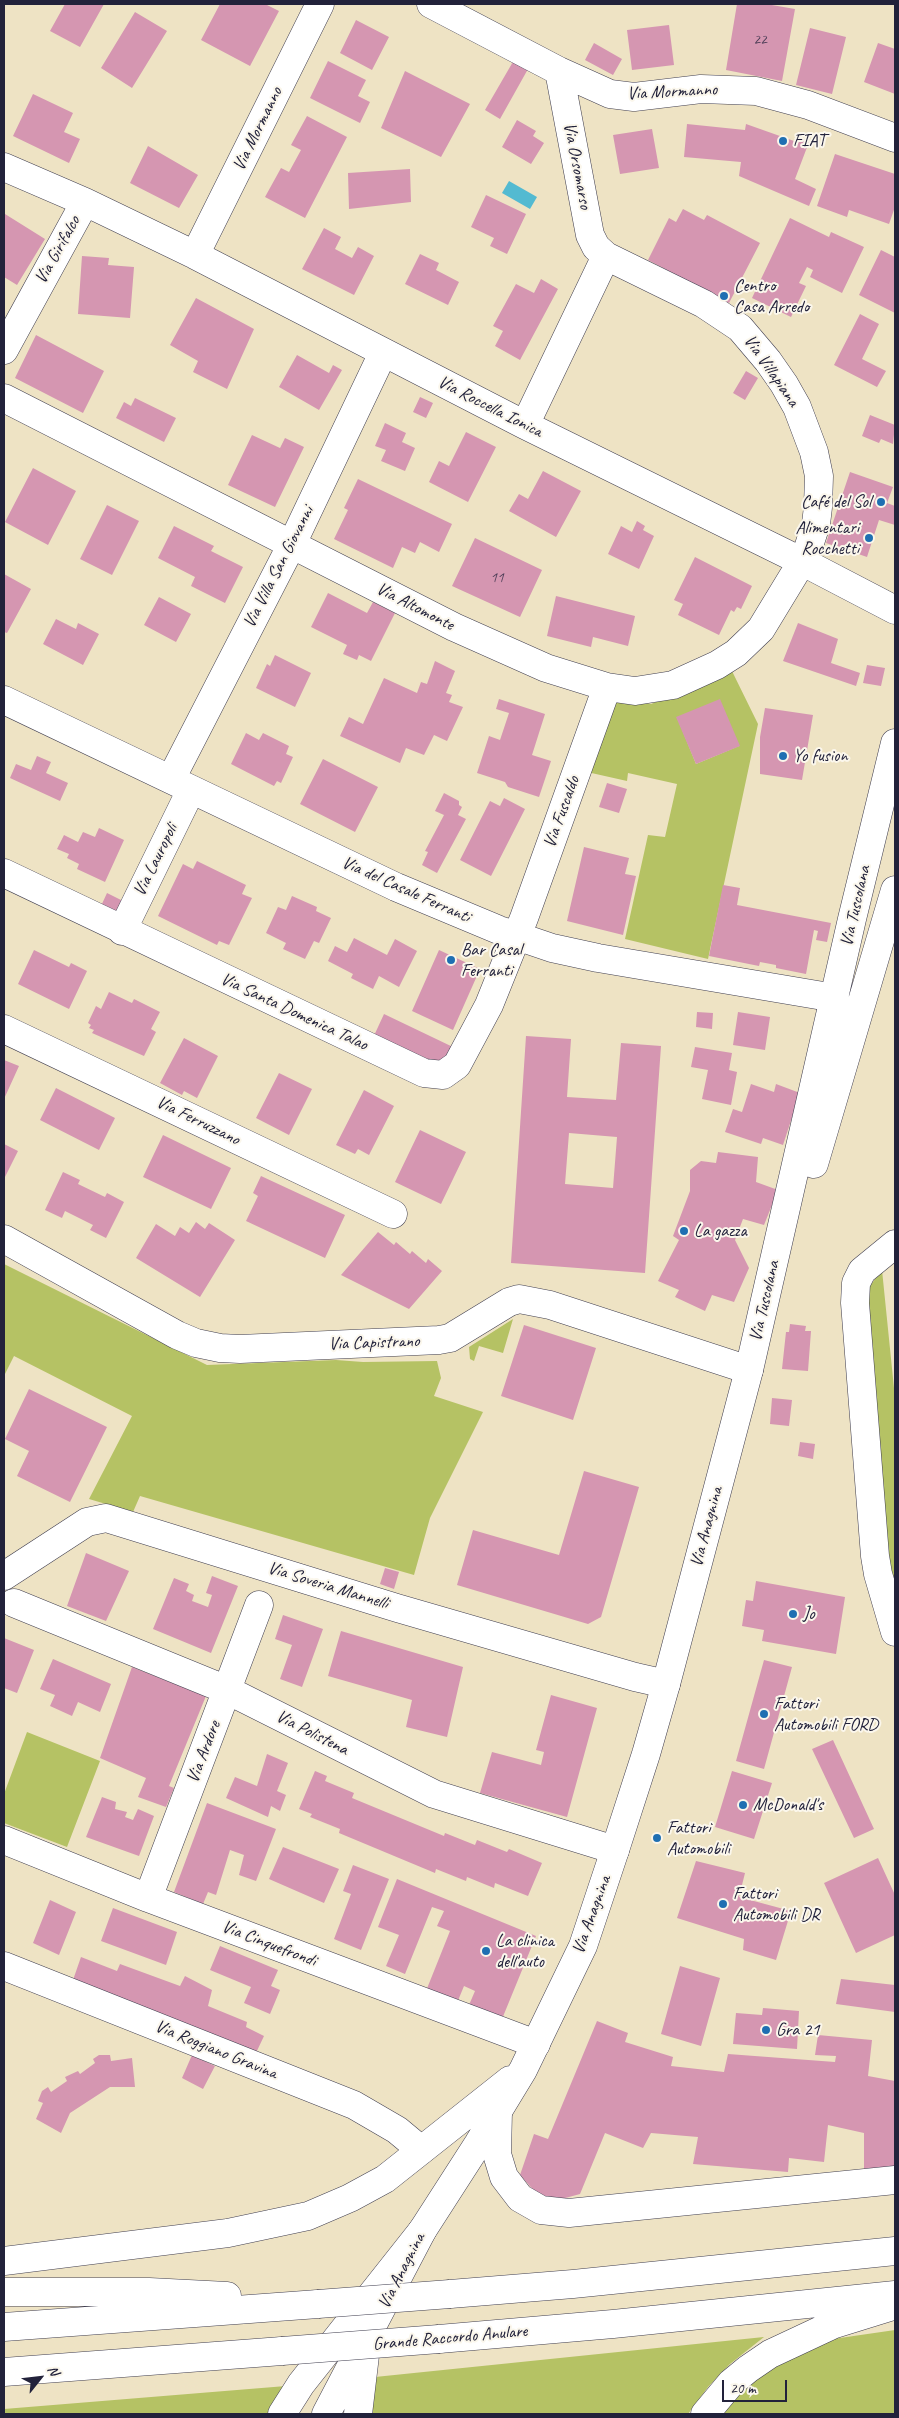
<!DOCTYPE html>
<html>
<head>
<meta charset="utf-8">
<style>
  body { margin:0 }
  #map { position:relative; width:899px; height:2418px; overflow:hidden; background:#eee3c4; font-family:Caveat,sans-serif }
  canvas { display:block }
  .frame { position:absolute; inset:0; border:5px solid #22223b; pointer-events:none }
  .north { position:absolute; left:15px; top:2353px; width:50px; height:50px; -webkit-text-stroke:4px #fbf7ec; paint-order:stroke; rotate:61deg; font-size:14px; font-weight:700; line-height:20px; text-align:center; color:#22223b }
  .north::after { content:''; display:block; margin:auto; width:18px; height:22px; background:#22223b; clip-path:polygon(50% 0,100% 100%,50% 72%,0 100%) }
  .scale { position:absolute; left:722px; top:2380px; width:65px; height:22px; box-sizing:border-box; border:2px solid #22223b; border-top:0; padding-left:6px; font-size:15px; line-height:18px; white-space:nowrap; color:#22223b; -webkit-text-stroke:4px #fbf7ec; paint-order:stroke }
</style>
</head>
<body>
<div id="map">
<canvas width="899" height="2418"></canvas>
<div class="frame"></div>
<div class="north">N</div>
<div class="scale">20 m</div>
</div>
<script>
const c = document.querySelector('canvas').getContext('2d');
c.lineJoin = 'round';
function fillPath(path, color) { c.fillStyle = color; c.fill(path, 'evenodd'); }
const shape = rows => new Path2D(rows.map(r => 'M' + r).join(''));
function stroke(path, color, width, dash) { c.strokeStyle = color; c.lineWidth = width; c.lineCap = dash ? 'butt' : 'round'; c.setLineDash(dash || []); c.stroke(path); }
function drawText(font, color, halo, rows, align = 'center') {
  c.font = font + ' Caveat,sans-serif'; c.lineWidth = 4; c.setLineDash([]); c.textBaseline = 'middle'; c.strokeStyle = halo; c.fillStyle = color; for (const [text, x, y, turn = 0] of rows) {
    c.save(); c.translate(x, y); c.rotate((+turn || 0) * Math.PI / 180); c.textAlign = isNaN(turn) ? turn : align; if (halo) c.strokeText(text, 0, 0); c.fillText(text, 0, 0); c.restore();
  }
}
fillPath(shape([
  [729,665,758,724,708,959,625,939,648,835,665,837,677,784,628,773,627,781,587,772,611,697,651,704,678,693],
  [677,717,739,746,696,764],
  [4,1264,207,1365,336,1360,363,1362,437,1361,441,1378,434,1396,483,1412,430,1518,414,1575,140,1496,133,1512,89,1499,132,1416,14,1356,4,1376],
  [882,1270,895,1398,895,1592,889,1569,868,1304,869,1287],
  [513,1319,503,1353,479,1346,474,1361,470,1359,469,1347],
  [27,1732,100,1761,67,1847,4,1823,4,1794],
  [895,2330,895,2414,716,2414,756,2372,833,2339],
  [764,2337,730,2364,708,2387,688,2414,373,2414,371,2404,375,2377],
  [286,2386,267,2414,4,2414,4,2409]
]), '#b5c264');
fillPath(shape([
  [509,181,537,197,530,209,502,193]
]), '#53bad1');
fillPath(shape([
  [65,4,104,4,80,47,50,31],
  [220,4,265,4,279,11,250,66,201,40],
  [737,4,766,4,795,9,782,81,726,70],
  [135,12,167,31,132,88,101,68],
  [356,20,389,37,372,70,340,53],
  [669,25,674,65,632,70,627,30],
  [810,28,846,37,832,94,796,85],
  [594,43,622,59,613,75,585,60],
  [878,43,895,49,895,94,864,82],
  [514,60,528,69,500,119,485,110],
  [328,61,366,80,358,96,370,102,360,123,310,98],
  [405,71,470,104,441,157,381,128],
  [33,94,73,113,64,132,80,139,69,163,13,136],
  [307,116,347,137,305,218,265,197,281,168,289,172,301,150,291,145],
  [517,120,536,131,533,136,544,143,531,164,502,147],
  [687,124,745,130,746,124,794,141,797,136,809,142,795,179,816,189,809,206,739,176,741,162,684,157],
  [652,129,659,168,620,174,613,135],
  [148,146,198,175,179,208,130,183],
  [835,154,895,174,895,207,889,224,849,210,847,217,817,206],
  [410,169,411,202,349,209,348,173],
  [486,195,526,214,507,254,490,246,494,238,471,227],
  [683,209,704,220,707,215,760,243,729,303,648,260,669,218,676,222],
  [5,214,45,239,17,285,4,277],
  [790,218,829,237,831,232,864,247,842,293,810,277,813,270,807,267,799,283,806,286,791,317,752,298],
  [324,228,341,237,335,249,352,258,358,247,374,256,354,295,302,269],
  [881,250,895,257,895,313,859,295],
  [420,254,439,263,436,270,459,282,448,305,405,284],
  [82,256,109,258,108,265,134,267,130,318,78,314],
  [541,279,558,289,520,360,495,346,503,331,493,326,516,284,534,293],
  [196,298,254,329,227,389,193,372,198,361,170,345],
  [860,314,879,324,862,359,886,371,877,387,834,365],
  [36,335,104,371,83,413,15,378],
  [297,355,329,373,333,365,342,370,319,410,279,387],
  [746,371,758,378,745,400,733,393],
  [420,397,433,403,426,418,413,412],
  [135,398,176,418,164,442,116,418,124,402,131,406],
  [870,415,895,425,893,444,881,439,879,443,862,436],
  [385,423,406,433,402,442,415,448,405,471,381,461,386,450,375,446],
  [466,432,496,447,468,502,429,482,439,461,449,466],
  [252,435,280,448,285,438,304,447,275,507,228,485],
  [33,468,76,491,48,545,5,522],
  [543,471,581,491,556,537,509,511,519,494,528,499],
  [850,472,893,487,887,503,895,506,895,525,879,520,867,557,826,543],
  [358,479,452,524,439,552,420,542,415,553,402,547,393,568,334,539,348,510,344,508],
  [107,505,139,521,112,575,80,559],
  [637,521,645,526,643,530,654,536,639,569,608,554,621,526,632,532],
  [174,526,214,546,211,551,243,567,225,603,191,586,195,577,158,558],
  [475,538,542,570,520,617,452,586],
  [695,557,752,586,741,609,737,607,734,612,731,610,719,635,678,615,683,604,674,600],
  [4,574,31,589,7,633,4,632],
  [328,593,367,613,373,602,395,613,371,661,359,655,357,660,343,654,347,645,311,627],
  [556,596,635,616,628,646,593,637,591,647,547,636],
  [159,597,191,614,176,642,144,625],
  [56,619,76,629,78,623,99,634,83,665,43,644],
  [798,623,838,639,831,663,860,673,856,686,783,661],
  [275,655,311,673,295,707,256,688,267,664,270,666],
  [435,661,455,671,446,693,452,695,449,702,463,707,447,741,434,735,424,755,406,748,400,763,340,736,349,717,363,724,384,678,417,693,421,682,427,684],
  [867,665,885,668,881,686,863,683],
  [499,699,545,714,532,755,551,761,539,797,508,787,505,782,477,773,489,736,500,740,509,713,496,709],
  [720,699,740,746,696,764,676,717],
  [765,708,813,715,802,780,760,774,760,737],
  [246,733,259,740,263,733,289,746,286,754,293,757,281,783,277,781,274,786,231,764],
  [37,756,51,762,46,773,68,783,60,801,10,778,16,764,31,770],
  [323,759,378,787,355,832,300,804],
  [607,783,627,789,619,813,599,807],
  [444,793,459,801,459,805,462,807,458,815,466,819,437,873,422,865,428,852,425,851,444,815,435,811],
  [504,798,525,809,491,876,460,860,490,801,500,806],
  [99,828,124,840,105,882,77,869,79,864,67,858,69,854,57,849,64,835,78,842,83,832,95,837],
  [584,847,629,858,625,874,636,876,623,935,567,921],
  [197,861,246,885,242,894,252,898,229,945,219,941,217,945,158,916,183,864,193,869],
  [723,885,740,888,737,905,831,923,827,942,816,940,818,931,814,930,806,974,776,968,776,965,760,962,759,966,709,956],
  [107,893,123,901,117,914,101,906],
  [292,896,317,907,316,911,331,918,319,943,314,941,305,959,283,949,286,943,266,933,278,907,286,910],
  [354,938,387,955,395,939,417,951,399,987,379,976,373,989,351,978,353,974,328,961,335,946,347,952],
  [34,950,69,967,71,963,87,971,69,1009,18,984],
  [439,950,480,969,453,1030,412,1011],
  [109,992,132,1003,134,999,160,1012,151,1029,156,1032,144,1056,92,1033,94,1030,89,1028,91,1025,88,1023,96,1006,101,1009],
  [697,1012,713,1013,712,1029,696,1027],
  [738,1012,770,1017,765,1050,733,1045],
  [384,1014,455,1048,443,1073,372,1040],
  [526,1036,571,1039,567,1097,616,1100,621,1043,661,1046,645,1273,511,1263],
  [569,1133,617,1137,613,1188,565,1184],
  [184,1038,218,1056,197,1098,184,1091,182,1095,160,1083],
  [695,1047,732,1053,729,1070,737,1072,731,1105,702,1099,708,1070,691,1067],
  [4,1060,19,1066,4,1099],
  [279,1073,312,1089,289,1135,256,1118],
  [751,1084,774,1092,776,1084,800,1093,783,1145,763,1138,761,1144,725,1132,733,1109,742,1112],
  [56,1088,115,1118,99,1150,40,1120],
  [364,1090,394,1106,369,1155,358,1149,355,1154,336,1145],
  [420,1130,466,1152,441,1204,395,1182],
  [163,1135,231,1168,211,1209,143,1177],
  [4,1144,18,1151,4,1179],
  [718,1152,758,1157,756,1182,778,1190,764,1225,743,1219,735,1240,749,1268,734,1302,712,1295,705,1311,675,1297,679,1290,658,1281,679,1240,673,1236,690,1191,690,1170,701,1161,716,1163],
  [63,1172,80,1180,78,1184,105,1197,107,1193,124,1202,106,1238,90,1230,93,1225,65,1211,62,1218,45,1210],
  [261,1176,345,1215,325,1258,246,1221,258,1196,253,1193],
  [196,1222,205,1229,209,1223,235,1240,200,1297,136,1258,156,1224,175,1236,180,1227,189,1233],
  [378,1232,394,1245,396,1242,410,1254,412,1251,426,1263,428,1259,442,1271,409,1309,341,1275],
  [790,1324,806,1326,805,1331,811,1331,808,1371,782,1369,786,1332,789,1332],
  [524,1325,596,1348,573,1420,501,1396],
  [29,1389,107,1427,70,1502,17,1476,29,1451,5,1439],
  [772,1398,792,1400,789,1426,770,1424],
  [800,1442,815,1444,813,1459,798,1456],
  [584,1471,639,1487,601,1617,588,1624,457,1585,473,1530,559,1555],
  [86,1553,129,1571,106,1621,67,1606],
  [385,1568,399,1572,394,1589,380,1584],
  [212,1576,238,1586,211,1653,153,1629,174,1578,189,1584,186,1591,194,1595,192,1601,208,1607,212,1595,206,1593],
  [756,1581,845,1597,836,1654,762,1641,764,1630,742,1626,746,1600,753,1601],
  [283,1615,323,1629,302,1687,280,1679,292,1645,275,1639],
  [341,1631,463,1667,447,1737,406,1727,412,1700,328,1676],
  [4,1638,34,1650,17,1693,4,1688],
  [53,1659,111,1684,100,1712,78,1702,72,1716,50,1706,55,1695,40,1689],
  [764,1660,792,1667,764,1769,736,1761],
  [132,1667,206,1696,169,1786,174,1788,166,1807,138,1797,146,1778,100,1758],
  [551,1695,597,1708,567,1817,480,1793,492,1752,541,1765,544,1752,536,1750],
  [833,1740,874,1829,854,1838,812,1749],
  [267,1754,288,1763,277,1791,286,1795,280,1811,271,1806,268,1817,226,1798,235,1777,257,1786],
  [315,1771,327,1776,325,1781,354,1793,352,1798,444,1836,445,1833,475,1845,477,1840,507,1852,509,1849,542,1863,528,1896,495,1883,494,1888,467,1877,466,1881,436,1869,435,1873,339,1833,340,1829,310,1817,312,1814,299,1809],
  [732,1771,772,1783,754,1839,715,1827],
  [102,1797,116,1802,115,1809,127,1812,125,1817,133,1820,138,1809,154,1816,139,1856,86,1837],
  [207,1803,276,1829,256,1881,239,1875,244,1855,230,1850,216,1895,208,1892,203,1904,174,1892],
  [283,1847,339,1869,324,1903,269,1879],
  [878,1858,895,1895,895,1935,856,1953,824,1883],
  [696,1861,745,1873,739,1897,791,1911,776,1960,743,1950,744,1939,677,1918],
  [353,1865,389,1879,361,1950,334,1939,351,1894,343,1891],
  [397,1879,536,1936,502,2019,469,2005,475,1991,464,1986,457,2003,426,1991,450,1931,437,1926,444,1911,432,1907,405,1974,386,1966,399,1935,378,1927],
  [50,1900,76,1912,59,1955,33,1943],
  [113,1908,177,1932,166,1965,101,1941],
  [220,1946,278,1970,271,1986,280,1990,270,2014,244,2003,251,1987,210,1970],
  [81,1957,117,1971,120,1964,180,1986,185,1976,212,1990,208,2006,247,2022,246,2027,264,2036,255,2055,73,1980],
  [680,1966,720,1978,701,2046,661,2034],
  [841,1979,895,1985,895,2012,836,2004],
  [763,2008,799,2011,797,2049,733,2044,736,2013,762,2015],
  [597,2021,628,2033,625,2042,673,2057,671,2066,724,2072,728,2054,835,2062,836,2056,815,2055,818,2035,872,2040,868,2076,895,2081,895,2168,864,2172,864,2133,828,2125,824,2162,789,2158,788,2172,693,2164,698,2137,651,2133,643,2148,605,2133,580,2194,558,2200,537,2194,520,2175,534,2134,548,2139],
  [99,2055,110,2055,111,2061,132,2058,135,2087,110,2087,70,2113,61,2133,36,2119,43,2103,38,2101,42,2091,48,2087,51,2092,67,2081,65,2077,78,2071,80,2074,95,2063,93,2059],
  [192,2055,215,2066,203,2089,182,2078]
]), '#d596b1');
const minor = shape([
  [431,4,559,71,610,94,634,97,701,89,756,91,808,105,895,138],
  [4,167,85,202,195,255,525,425,803,562,895,610],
  [195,255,320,4],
  [4,350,85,202],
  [4,398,454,627,546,668,607,687,635,691,673,685,717,665,736,653,761,629,806,555,816,524,818,507,819,476,814,452,797,407,784,384,768,361,740,328,704,304,606,256,596,247,590,235,559,71],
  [525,425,606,256],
  [4,700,396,887,499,930,552,948,598,958,835,998],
  [171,779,292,544,383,353],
  [4,873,424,1073,443,1075,457,1065,489,1005,524,918,607,687],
  [122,931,191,790],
  [4,1029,393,1214],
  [4,1239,177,1335,196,1343,220,1348,240,1349,439,1340,450,1338,509,1302,519,1299,550,1305,749,1370],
  [4,1576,87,1522,106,1518,397,1608,635,1677,666,1684],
  [14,1603,227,1690,434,1794,615,1850],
  [4,1840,148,1898,536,2044],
  [148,1898,259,1605],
  [4,1966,354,2105,397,2130,421,2150],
  [498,2111,497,2154,504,2177,520,2198,541,2210,569,2213,895,2180]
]);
const major = shape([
  [814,1164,895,890],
  [895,1244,862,1271,856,1283,855,1303,875,1556,878,1574,895,1632],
  [4,2261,228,2233,308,2216,350,2198,385,2179,510,2080],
  [326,2414,422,2231,478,2144,523,2070,583,1946,615,1850,646,1754,666,1684,749,1370,852,919,895,743],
  [358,2414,365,2355]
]);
const highway = shape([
  [4,2292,149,2292,227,2296],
  [450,2294,573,2284,895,2251],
  [4,2327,318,2304],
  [439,2339,613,2324,895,2295],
  [4,2372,282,2351],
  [282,2414,301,2384,422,2231],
  [705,2414,731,2383,748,2369,770,2354,832,2325,890,2307]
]);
stroke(minor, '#413f50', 29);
stroke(major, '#413f50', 29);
stroke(highway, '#413f50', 29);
stroke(minor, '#fff', 28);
stroke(major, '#fff', 28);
stroke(highway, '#fff', 28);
const highwayBridge = shape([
  [318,2304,450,2294],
  [282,2351,439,2339]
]);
stroke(highwayBridge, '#413f50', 29, []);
stroke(highwayBridge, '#fff', 28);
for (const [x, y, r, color] of [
  [783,141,5,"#1f6fb2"],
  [724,296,5,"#1f6fb2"],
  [881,502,5,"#1f6fb2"],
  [869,538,5,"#1f6fb2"],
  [783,756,5,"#1f6fb2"],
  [451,960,5,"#1f6fb2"],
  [684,1231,5,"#1f6fb2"],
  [793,1614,5,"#1f6fb2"],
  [764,1714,5,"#1f6fb2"],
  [743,1805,5,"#1f6fb2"],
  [657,1838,5,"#1f6fb2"],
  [723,1904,5,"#1f6fb2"],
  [486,1951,5,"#1f6fb2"],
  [766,2030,5,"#1f6fb2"]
]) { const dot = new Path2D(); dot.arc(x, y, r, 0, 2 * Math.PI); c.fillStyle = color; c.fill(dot); stroke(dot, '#fbf7ec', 2); }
drawText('15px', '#4f3f58', null, [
  ["22",760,40],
  ["11",497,578]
]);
drawText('18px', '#22223b', '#fbf7ec', [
  ["Via Mormanno",672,92,-3],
  ["Via Mormanno",258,129,-64],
  ["Via Orsomarso",577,166,79],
  ["Via Girifalco",58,250,-61],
  ["Via Villapiana",771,371,55],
  ["Via Roccella Ionica",490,407,27],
  ["Via Villa San Giovanni",279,567,-63],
  ["Via Altomonte",415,607,27],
  ["Via Fuscaldo",562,812,-70],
  ["Via Lauropoli",156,860,-64],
  ["Via del Casale Ferranti",406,890,24],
  ["Via Tuscolana",856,906,-77],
  ["Via Santa Domenica Talao",294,1012,25],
  ["Via Ferruzzano",198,1121,26],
  ["Via Tuscolana",765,1301,-77],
  ["Via Capistrano",374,1343,-2],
  ["Via Anagnina",707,1527,-75],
  ["Via Soveria Mannelli",328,1586,17],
  ["Via Polistena",312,1733,27],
  ["Via Ardore",204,1752,-69],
  ["Via Anagnina",592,1915,-70],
  ["Via Cinquefrondi",269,1944,21],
  ["Via Roggiano Gravina",216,2050,22],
  ["Via Anagnina",402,2271,-63],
  ["Grande Raccordo Anulare",450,2338,-5]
]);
drawText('18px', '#22223b', '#fbf7ec', [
  ["FIAT",793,141],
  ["Centro",734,286],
  ["Casa Arredo",734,307],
  ["Café del Sol",871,502,"right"],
  ["Alimentari",859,528,"right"],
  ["Rocchetti",859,549,"right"],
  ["Yo fusion",793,756],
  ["Bar Casal",461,950],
  ["Ferranti",461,971],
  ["La gazza",694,1231],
  ["Jo",803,1614],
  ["Fattori",774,1704],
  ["Automobili FORD",774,1725],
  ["McDonald's",753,1805],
  ["Fattori",667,1828],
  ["Automobili",667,1849],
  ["Fattori",733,1894],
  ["Automobili DR",733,1915],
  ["La clinica",496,1941],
  ["dell'auto",496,1962],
  ["Gra 21",776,2030]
], 'left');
</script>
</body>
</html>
